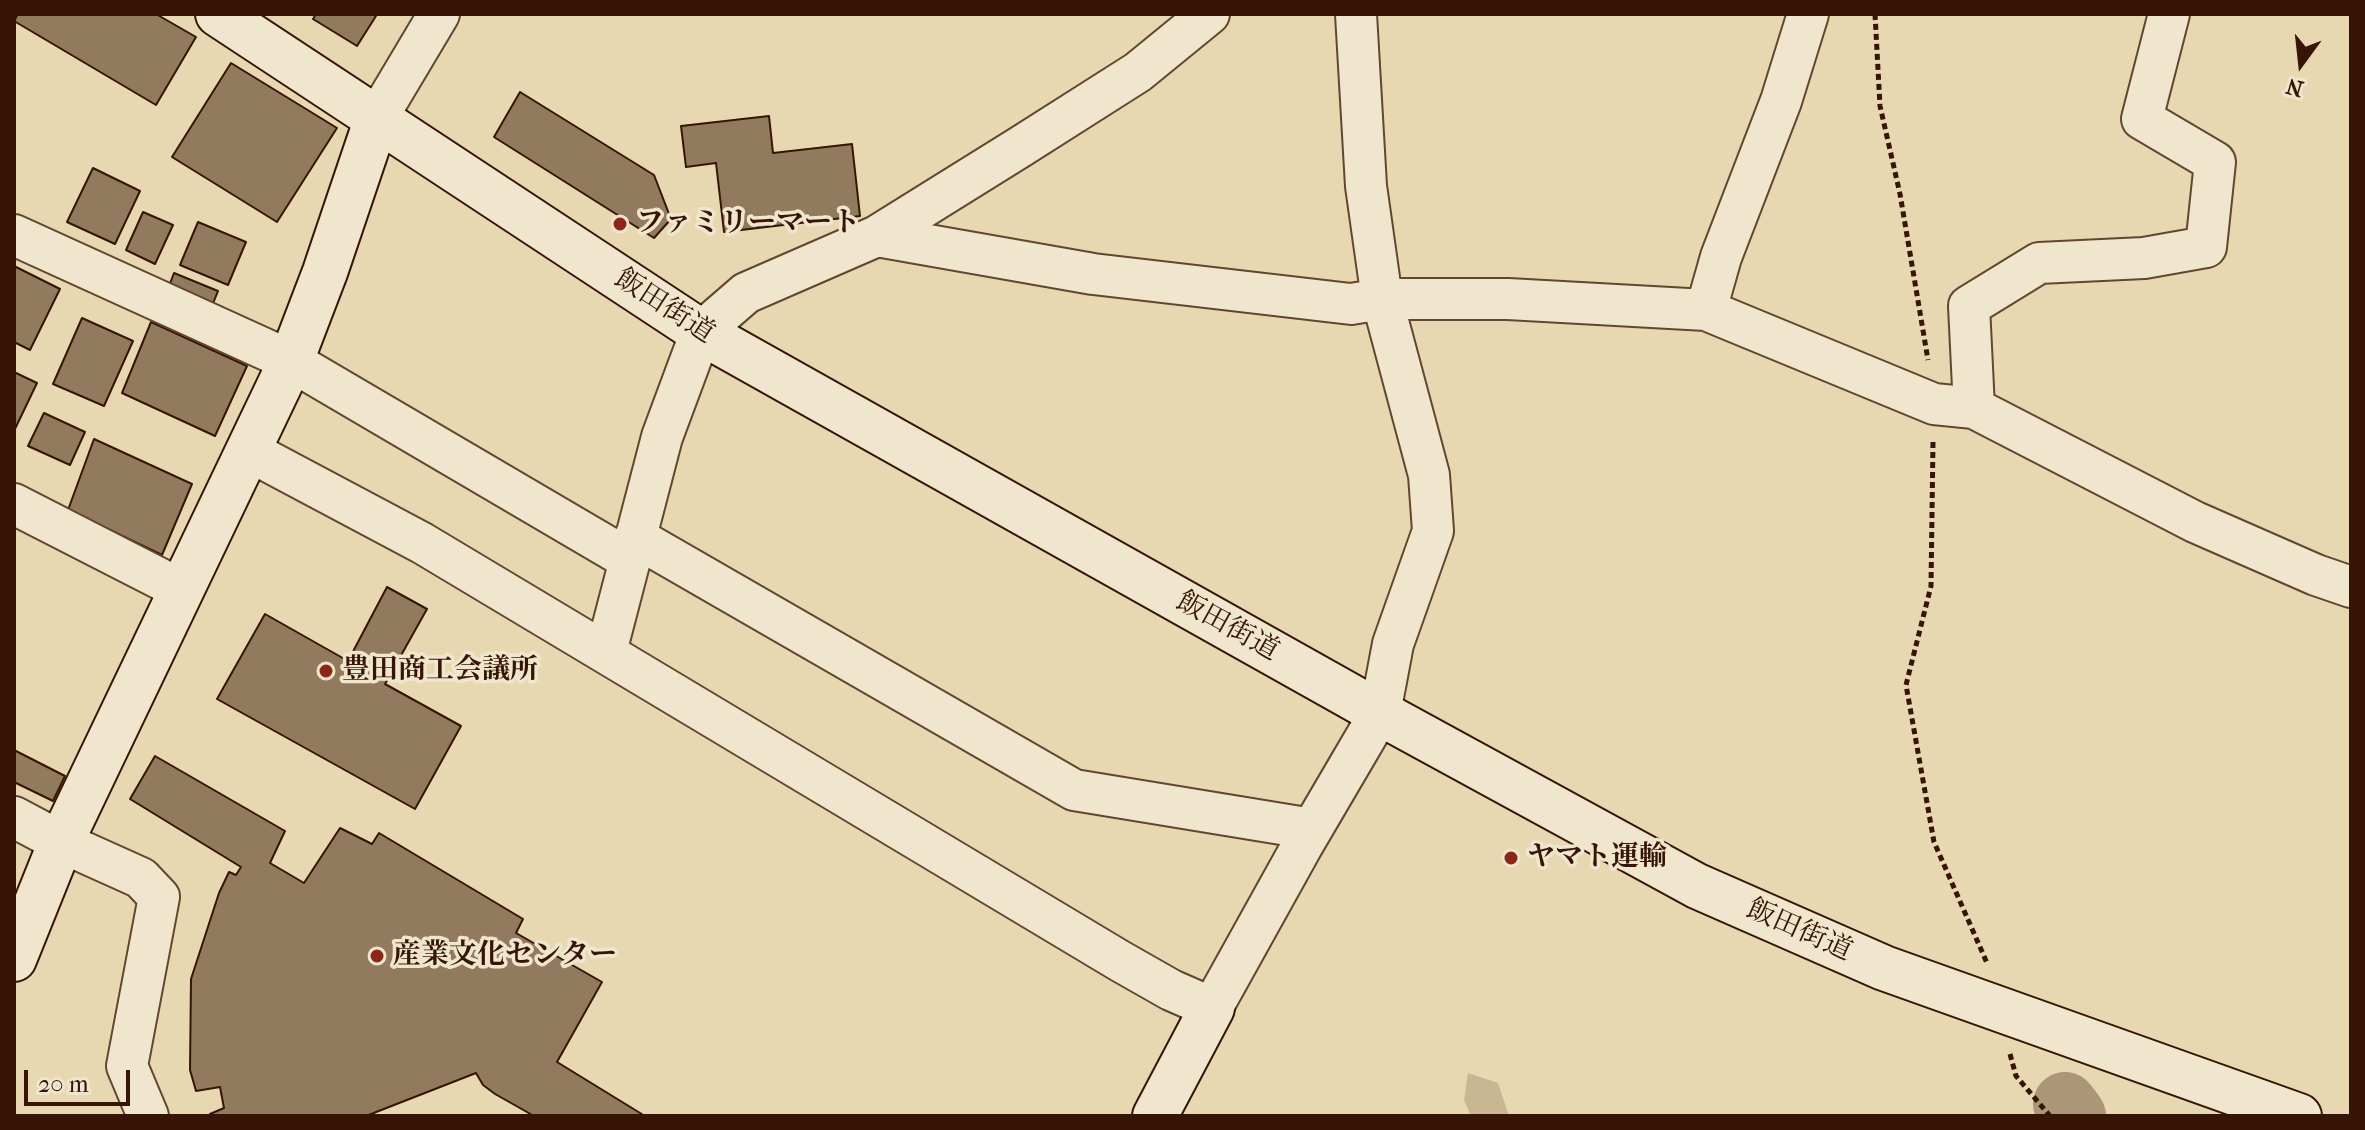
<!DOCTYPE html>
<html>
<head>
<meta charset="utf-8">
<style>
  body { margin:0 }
  #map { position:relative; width:2365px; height:1130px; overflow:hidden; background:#e7d8b2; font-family:"IM FELL French Canon",serif }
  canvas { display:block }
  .frame { position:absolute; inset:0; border:16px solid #361504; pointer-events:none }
  .north { position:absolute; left:2261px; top:24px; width:80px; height:80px; -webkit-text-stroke:6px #efe6cd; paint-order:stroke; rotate:195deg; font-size:22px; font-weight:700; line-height:32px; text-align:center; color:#361504 }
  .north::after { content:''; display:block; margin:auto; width:28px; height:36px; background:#361504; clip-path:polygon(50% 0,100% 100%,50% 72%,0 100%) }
  .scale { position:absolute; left:24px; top:1070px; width:106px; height:36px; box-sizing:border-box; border:4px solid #361504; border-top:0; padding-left:10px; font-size:24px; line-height:28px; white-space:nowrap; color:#361504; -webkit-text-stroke:6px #efe6cd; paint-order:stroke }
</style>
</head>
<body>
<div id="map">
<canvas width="2365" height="1130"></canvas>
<div class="frame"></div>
<div class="north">N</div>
<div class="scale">20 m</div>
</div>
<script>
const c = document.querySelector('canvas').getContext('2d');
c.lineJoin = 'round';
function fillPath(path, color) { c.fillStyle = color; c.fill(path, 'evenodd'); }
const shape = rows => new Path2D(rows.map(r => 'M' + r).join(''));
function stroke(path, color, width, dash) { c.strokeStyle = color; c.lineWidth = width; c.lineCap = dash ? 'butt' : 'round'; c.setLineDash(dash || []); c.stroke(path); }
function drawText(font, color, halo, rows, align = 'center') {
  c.font = font + ' "IM FELL French Canon","Noto Serif JP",serif'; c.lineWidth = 7; c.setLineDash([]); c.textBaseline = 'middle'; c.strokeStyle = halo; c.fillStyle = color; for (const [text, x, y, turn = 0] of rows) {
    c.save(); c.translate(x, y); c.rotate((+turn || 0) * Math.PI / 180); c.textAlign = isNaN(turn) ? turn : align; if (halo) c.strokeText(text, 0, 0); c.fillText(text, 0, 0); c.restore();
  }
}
fillPath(shape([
  [1468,1073,1498,1083,1509,1116,1471,1116,1464,1100]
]), '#c9b794');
stroke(shape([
  [2065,1104,2074,1116]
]), '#ab9677', 64);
const building = shape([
  [18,14,156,14,196,37,156,105,14,21,18,14],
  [316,14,372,14,376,16,357,46,313,19,316,14],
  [231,63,337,128,277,222,172,157,231,63],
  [520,92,654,175,671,219,654,238,494,137,520,92],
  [769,116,773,153,852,144,860,216,724,232,716,163,686,167,681,126,769,116],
  [93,168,140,191,115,244,67,222,93,168],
  [143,212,173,225,155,264,126,250,143,212],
  [198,222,246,242,228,285,180,265,198,222],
  [14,266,60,289,30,350,14,342,14,266],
  [174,273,218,291,210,311,166,294,174,273],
  [82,318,133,341,104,406,53,384,82,318],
  [151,322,247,366,215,436,122,393,151,322],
  [14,372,37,383,14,431,14,372],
  [44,413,85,432,70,465,28,446,44,413],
  [94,439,192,484,162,555,68,510,94,439],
  [387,587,427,609,385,684,461,726,415,809,217,699,265,614,348,661,387,587],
  [14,750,65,776,53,801,14,782,14,750],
  [155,756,285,831,270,863,304,883,340,828,372,844,379,833,523,919,516,933,602,982,557,1062,645,1116,534,1116,495,1094,483,1085,476,1073,366,1116,211,1116,210,1114,224,1108,220,1087,196,1091,190,1070,191,979,219,893,229,872,236,875,241,867,130,799,155,756]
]);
fillPath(building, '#927a5e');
stroke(building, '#361504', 2);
const street = shape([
  [377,118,439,14],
  [14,235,291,361,630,560],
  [877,236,1093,274,1351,304,1382,299,1508,299,1706,310,1934,404,1974,408,2195,522,2316,575,2351,587],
  [1706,310,1721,257,1781,101,1808,14],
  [1974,408,1969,306,2039,263,2144,258,2206,247,2215,162,2142,119,2169,14],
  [249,451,422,543,1120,961,1171,990,1212,1008,1302,846,1380,713,1393,644,1433,531,1429,475,1382,299,1366,186,1356,14],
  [14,504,182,590],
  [635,537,1074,790,1312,829],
  [606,652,662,437,701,332,746,293,877,236,1020,147,1138,72,1209,14],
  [14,817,61,842,141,878,159,897,127,1066,148,1116]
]);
const secondary = shape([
  [218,14,701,332,1380,713,1697,886,1884,968,2299,1116],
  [14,959,61,842,291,361,325,272,377,118],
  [1155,1116,1212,1008]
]);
stroke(street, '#624630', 44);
stroke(secondary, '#361504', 48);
stroke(shape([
  [1875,14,1880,106,1900,194,1928,360],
  [1933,442,1931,586,1906,685,1934,842,1987,963],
  [2010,1054,2016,1076,2050,1116]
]), '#361504', 5, [6, 4]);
stroke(street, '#efe6cd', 40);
stroke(secondary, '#efe6cd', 44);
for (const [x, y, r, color] of [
  [620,224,8,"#8f2418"],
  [326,671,8,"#8f2418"],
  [1511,858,8,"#8f2418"],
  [377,956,8,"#8f2418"]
]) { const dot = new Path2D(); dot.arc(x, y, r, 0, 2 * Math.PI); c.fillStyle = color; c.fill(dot); stroke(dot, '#efe6cd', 3); }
drawText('bold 28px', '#361504', '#efe6cd', [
  ["ファミリーマート",636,224],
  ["豊田商工会議所",342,671],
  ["ヤマト運輸",1527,858],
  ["産業文化センター",393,956]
], 'left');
drawText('28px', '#361504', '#efe6cd', [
  ["飯田街道",664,307,33],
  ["飯田街道",1227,627,29],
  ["飯田街道",1799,931,24]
]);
</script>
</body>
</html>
